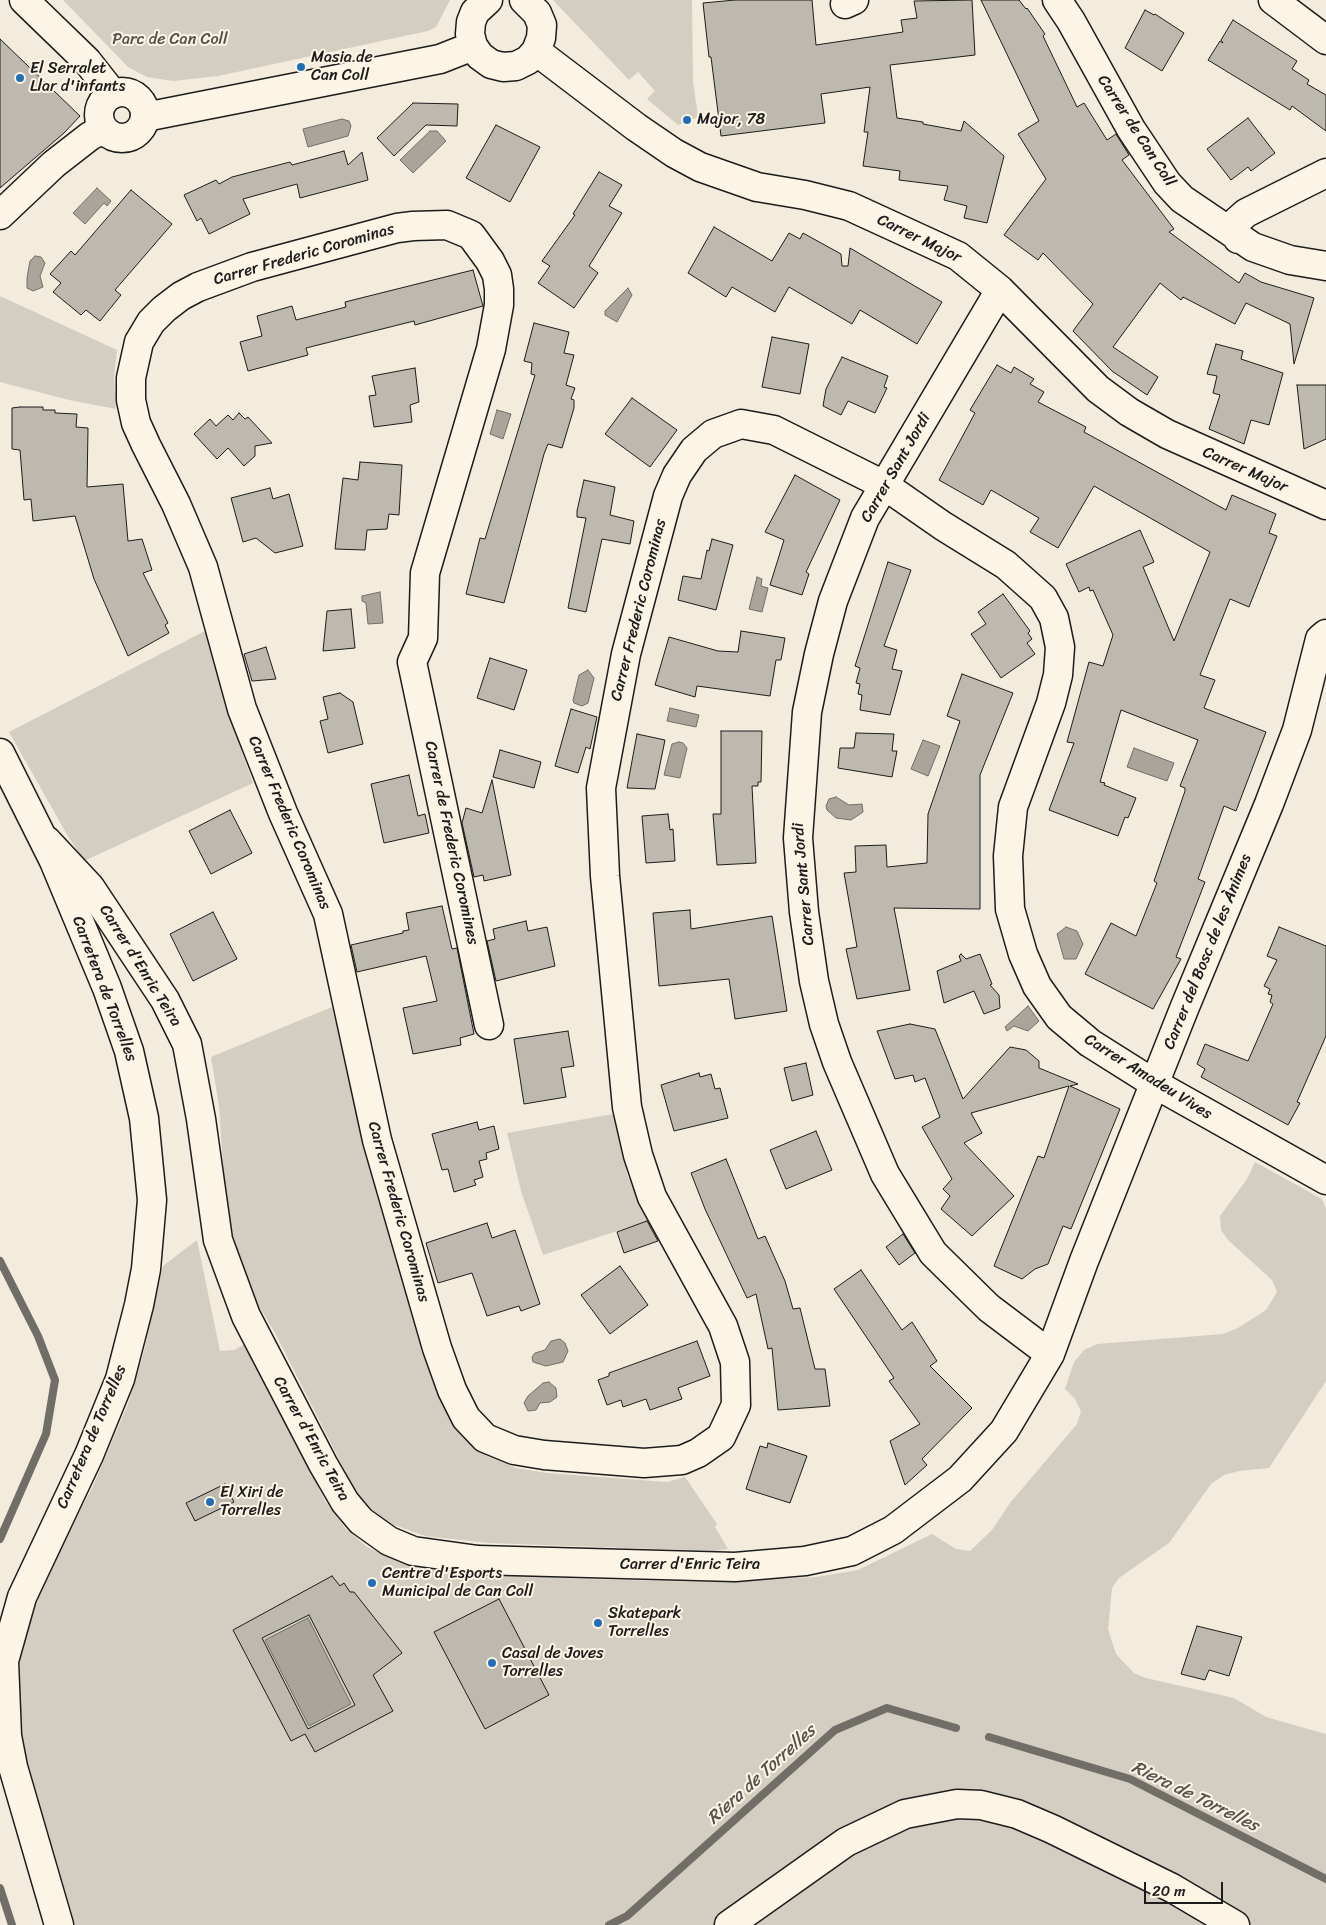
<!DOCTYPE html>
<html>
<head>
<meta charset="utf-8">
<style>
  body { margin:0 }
  #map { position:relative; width:1326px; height:1925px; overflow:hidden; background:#f3ecdd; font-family:Sriracha,sans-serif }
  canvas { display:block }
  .scale { position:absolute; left:1144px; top:1882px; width:79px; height:22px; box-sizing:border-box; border:2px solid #1c1c1c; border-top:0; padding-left:6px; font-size:15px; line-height:18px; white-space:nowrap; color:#1c1c1c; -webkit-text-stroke:4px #fcf5e5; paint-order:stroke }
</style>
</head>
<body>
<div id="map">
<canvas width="1326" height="1925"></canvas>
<div class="scale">20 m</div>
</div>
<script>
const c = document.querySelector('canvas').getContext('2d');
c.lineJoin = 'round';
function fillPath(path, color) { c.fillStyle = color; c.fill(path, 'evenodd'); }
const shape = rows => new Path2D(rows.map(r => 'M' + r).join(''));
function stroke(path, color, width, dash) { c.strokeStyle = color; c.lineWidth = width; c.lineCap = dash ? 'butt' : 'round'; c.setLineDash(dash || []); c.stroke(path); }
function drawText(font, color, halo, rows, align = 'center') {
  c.font = font + ' Sriracha,sans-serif'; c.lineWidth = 4; c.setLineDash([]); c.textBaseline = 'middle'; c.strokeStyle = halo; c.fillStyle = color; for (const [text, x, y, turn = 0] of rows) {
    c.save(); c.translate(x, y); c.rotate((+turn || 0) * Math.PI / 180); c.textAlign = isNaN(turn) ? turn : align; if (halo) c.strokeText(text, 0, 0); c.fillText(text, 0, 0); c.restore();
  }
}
fillPath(shape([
  [63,0,450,0,436,27,428,31,218,76,173,81,147,77,128,67],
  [553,0,692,0,693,81,698,117,678,125,647,99,655,91,638,72,629,80],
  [0,296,117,350,114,378,116,409,69,400,0,382],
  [205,631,239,744,253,783,84,861,69,838,9,732],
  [332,1007,361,1135,416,1326,438,1394,457,1428,469,1443,487,1456,516,1468,547,1473,667,1482,685,1477,717,1524,715,1527,728,1549,714,1551,488,1543,425,1536,389,1523,373,1510,359,1495,349,1479,275,1333,248,1288,239,1266,225,1194,219,1106,211,1057],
  [613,1114,627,1175,648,1221,543,1255,521,1191,507,1133],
  [1255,1162,1322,1199,1326,1209,1326,1381,1269,1468,1239,1471,1224,1475,1211,1484,1169,1543,1119,1578,1112,1588,1108,1629,1116,1654,1134,1673,1146,1678,1234,1698,1266,1717,1326,1734,1326,1925,75,1925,24,1750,19,1715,17,1678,21,1647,28,1618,42,1584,93,1486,128,1404,143,1355,163,1266,197,1240,220,1351,234,1350,247,1343,325,1501,346,1529,366,1546,385,1556,409,1565,456,1572,585,1579,701,1582,816,1577,858,1570,932,1534,956,1549,970,1551,992,1530,1010,1503,1077,1424,1081,1411,1075,1399,1065,1389,1074,1362,1084,1350,1097,1344,1223,1334,1238,1328,1266,1310,1277,1292,1272,1280,1228,1240,1221,1230,1220,1216,1247,1179]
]), '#d3cec1');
const water = shape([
  [342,119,349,121,351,126,348,136,308,147,303,129,342,119],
  [430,131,437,131,446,141,413,173,400,160,430,131],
  [97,188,111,201,107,206,104,203,85,224,73,213,97,188],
  [35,256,41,257,45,263,40,276,43,287,33,291,27,288,27,278,30,261,35,256],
  [628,288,632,295,617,322,605,315,605,311,628,288],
  [497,410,511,414,503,439,490,434,497,410],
  [757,577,762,579,761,586,768,588,762,612,749,609,757,577],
  [380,592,383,623,368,624,366,603,362,601,362,596,380,592],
  [588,670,594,678,588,703,582,706,574,703,573,700,579,675,588,670],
  [670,708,699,715,696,727,667,721,670,708],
  [923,740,940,746,928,776,911,769,923,740],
  [679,742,683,743,687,748,680,778,664,775,672,744,679,742],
  [1134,748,1174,763,1167,781,1127,767,1134,748],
  [836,797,849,805,862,804,863,812,851,820,836,818,827,810,826,806,829,799,836,797],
  [1066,927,1077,931,1083,944,1076,959,1064,959,1057,934,1066,927],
  [1028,1006,1039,1021,1028,1031,1014,1026,1007,1031,1005,1027,1028,1006],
  [560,1339,565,1343,568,1351,563,1362,546,1366,533,1362,532,1357,535,1353,545,1350,551,1341,560,1339],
  [549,1382,556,1388,557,1397,550,1402,540,1403,536,1410,528,1411,524,1403,528,1396,543,1383,549,1382],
  [308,1618,351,1704,309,1726,265,1640,308,1618]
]);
fillPath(water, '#aaa59b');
stroke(water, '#716e68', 1);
stroke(shape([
  [0,1261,38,1336,55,1380,46,1434,0,1539],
  [989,1737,1130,1779,1326,1879],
  [0,1888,12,1925],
  [609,1925,627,1916,835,1730,887,1708,956,1728]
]), '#716e68', 8);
const building = shape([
  [735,0,812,0,816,45,903,32,901,20,917,18,914,1,972,0,975,55,890,65,897,118,923,122,923,124,961,131,964,121,1004,156,987,223,964,218,967,206,944,200,948,186,899,180,900,171,863,166,868,132,864,132,870,87,821,94,825,123,721,136,711,57,709,57,703,3,735,0],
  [981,0,1019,0,1026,9,1027,8,1045,34,1043,36,1077,107,1084,103,1107,140,1116,134,1129,155,1122,160,1174,229,1169,232,1239,283,1245,273,1261,282,1314,298,1294,364,1290,324,1246,303,1235,324,1183,297,1181,300,1160,283,1113,347,1158,377,1147,395,1112,371,1073,331,1093,304,1043,253,1038,260,1004,235,1046,179,1018,134,1039,121,981,0],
  [1145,10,1154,15,1155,14,1184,33,1162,71,1125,48,1145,10],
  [1233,20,1297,61,1292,69,1309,80,1307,84,1326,95,1326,131,1292,106,1290,110,1208,60,1220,41,1223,43,1221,40,1233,20],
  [0,39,80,116,64,133,0,188,0,39],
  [413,103,458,104,457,126,426,125,394,156,377,138,413,103],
  [1248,118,1275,153,1251,171,1248,167,1231,180,1207,149,1248,118],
  [496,125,540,147,510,202,466,178,496,125],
  [344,151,348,165,362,152,368,180,300,198,297,184,243,199,250,214,209,234,201,218,197,221,184,195,216,180,219,184,232,177,290,162,292,165,344,151],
  [599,172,622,185,609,206,622,213,589,266,598,273,574,308,538,283,550,266,542,261,575,215,573,214,599,172],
  [131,190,172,224,115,290,121,295,100,321,86,310,81,315,53,292,61,283,50,274,71,251,75,255,131,190],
  [714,227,772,261,789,233,800,239,803,233,841,254,842,266,848,266,850,248,942,302,917,344,860,310,852,324,789,287,775,312,732,287,726,297,688,273,714,227],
  [473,270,483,306,415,325,414,321,306,348,308,355,248,371,240,342,262,336,257,316,292,306,296,320,346,307,345,302,473,270],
  [534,323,569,332,564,353,574,355,566,385,575,388,571,399,574,400,574,408,562,448,548,444,544,454,504,603,466,594,480,538,485,539,535,375,531,374,532,363,524,361,534,323],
  [772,337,809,344,800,394,762,387,772,337],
  [1216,344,1243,351,1241,359,1283,373,1269,425,1251,420,1244,444,1209,429,1220,395,1213,393,1217,376,1207,374,1216,344],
  [842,357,888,376,884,387,887,388,875,413,848,401,841,415,823,406,826,389,842,357],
  [997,365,1011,373,1014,367,1034,379,1030,384,1044,392,1038,402,1086,427,1084,432,1226,510,1232,495,1276,514,1269,533,1277,536,1249,607,1230,599,1200,675,1215,680,1204,708,1266,732,1236,811,1224,806,1198,879,1205,882,1176,957,1181,959,1153,1009,1085,974,1111,923,1136,936,1157,883,1154,881,1185,791,1185,788,1180,786,1198,740,1121,710,1100,782,1105,783,1104,785,1136,798,1128,818,1125,817,1118,836,1049,810,1074,743,1067,742,1089,662,1103,666,1113,635,1093,590,1090,591,1089,587,1079,592,1066,564,1140,530,1154,562,1143,567,1174,641,1210,552,1094,486,1058,548,1030,532,1039,518,991,490,983,505,939,480,975,413,970,410,997,365],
  [415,368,419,402,410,405,412,422,374,427,369,396,376,395,372,376,415,368],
  [1297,385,1326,385,1326,439,1304,449,1297,385],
  [632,398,677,430,650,467,605,434,632,398],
  [20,407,43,407,43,410,55,410,55,413,77,414,76,427,88,428,87,487,123,484,128,541,142,539,152,570,143,573,168,623,165,625,169,633,128,656,94,579,75,516,33,521,31,499,24,500,20,450,12,449,12,408,20,407],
  [239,413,245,419,248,417,272,443,255,446,255,456,244,466,228,448,217,459,194,434,210,419,216,426,228,415,233,420,239,413],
  [360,462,402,465,399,515,389,514,387,529,367,530,365,550,335,549,343,478,358,480,360,462],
  [795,475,840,500,806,572,809,574,802,595,770,585,784,540,765,532,795,475],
  [584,480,615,487,610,515,634,521,630,544,602,539,586,612,568,608,586,518,577,517,577,511,584,480],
  [270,488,273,499,289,494,303,546,275,553,256,538,243,542,231,498,270,488],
  [712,539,733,545,716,610,678,600,683,576,701,579,707,550,709,551,712,539],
  [888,562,911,570,884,646,897,650,892,669,902,671,890,715,860,710,862,695,858,694,860,684,856,683,860,668,855,666,888,562],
  [1003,594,1030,631,1028,633,1032,639,1027,643,1035,654,1001,678,971,634,986,624,978,612,1003,594],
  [351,609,355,648,323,651,327,611,351,609],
  [741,631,785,638,781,660,776,660,770,696,697,686,695,697,655,685,669,637,718,651,738,652,741,631],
  [266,647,276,679,252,681,244,654,266,647],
  [490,658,527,670,514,710,477,698,490,658],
  [962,674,1013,693,980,775,980,909,894,908,910,990,857,999,846,949,857,947,844,873,856,872,855,846,886,845,887,867,927,863,928,814,960,721,947,716,962,674],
  [340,693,353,702,363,744,328,753,320,721,328,719,323,697,340,693],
  [571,709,597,717,590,749,586,747,578,773,555,766,571,709],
  [721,731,762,731,761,782,758,782,758,786,752,786,756,863,717,865,713,814,721,814,721,731],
  [856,733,894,734,892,751,897,751,892,777,838,768,840,748,854,748,856,733],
  [637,734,665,740,655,789,627,788,637,734],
  [500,750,541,762,534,788,493,777,500,750],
  [409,775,418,816,425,814,429,833,384,843,371,784,409,775],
  [492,780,511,875,484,881,483,875,474,877,462,823,466,808,482,813,492,780],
  [230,810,252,853,211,874,189,831,230,810],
  [668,814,670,830,673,829,675,861,646,863,642,816,668,814],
  [442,906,452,949,457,948,474,1034,460,1038,461,1045,413,1054,403,1008,437,1001,426,956,357,972,351,945,403,933,403,931,409,930,406,913,442,906],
  [690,910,691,929,772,916,787,1011,735,1019,729,979,659,986,653,913,690,910],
  [213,912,237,959,193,981,170,934,213,912],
  [526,921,528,931,547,927,555,966,496,981,487,941,495,939,493,929,526,921],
  [1279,927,1326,946,1326,1036,1297,1102,1300,1103,1288,1125,1201,1077,1205,1069,1197,1064,1205,1044,1248,1061,1273,1004,1270,1002,1272,995,1268,994,1270,989,1264,986,1277,960,1267,956,1279,927],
  [961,954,966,959,980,954,992,984,990,985,999,995,1000,1008,984,1014,974,991,944,1003,937,971,961,961,959,956,961,954],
  [910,1024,935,1029,963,1099,1010,1047,1026,1050,1039,1061,1039,1068,1078,1084,1070,1086,1120,1109,1071,1229,1063,1226,1048,1264,1035,1269,1022,1279,994,1266,1038,1156,1044,1158,1069,1086,971,1113,982,1133,964,1143,1014,1196,972,1236,941,1209,950,1196,943,1189,952,1179,922,1127,940,1117,925,1078,915,1082,913,1075,895,1079,877,1031,910,1024],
  [568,1031,574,1066,561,1068,566,1097,524,1104,514,1039,568,1031],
  [806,1063,813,1095,792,1101,784,1068,806,1063],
  [699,1073,700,1077,711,1074,715,1089,720,1088,728,1118,674,1131,661,1085,699,1073],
  [477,1122,479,1130,494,1126,499,1149,486,1153,487,1159,479,1161,483,1177,474,1180,476,1185,454,1192,448,1169,442,1170,432,1134,477,1122],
  [816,1131,832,1170,786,1189,770,1150,816,1131],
  [726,1159,758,1239,765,1236,785,1281,793,1309,800,1308,815,1369,825,1369,830,1406,778,1410,772,1348,768,1349,756,1294,747,1298,705,1209,691,1173,726,1159],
  [647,1221,658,1241,624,1253,617,1232,647,1221],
  [487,1223,492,1238,515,1230,540,1304,521,1311,519,1306,487,1316,472,1273,438,1283,426,1243,487,1223],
  [903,1234,915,1253,899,1265,886,1247,903,1234],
  [620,1266,648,1305,610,1334,581,1295,620,1266],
  [861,1270,902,1330,912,1322,937,1361,930,1366,972,1408,922,1459,927,1465,905,1485,890,1441,920,1424,889,1381,894,1378,834,1289,861,1270],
  [697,1341,710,1376,678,1388,682,1399,650,1410,646,1399,623,1407,621,1400,607,1405,598,1380,609,1376,609,1373,697,1341],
  [768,1443,807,1456,790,1503,746,1489,760,1446,767,1448,768,1443],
  [225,1484,234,1502,195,1521,186,1503,225,1484],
  [332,1576,340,1586,344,1583,350,1592,354,1592,402,1653,373,1675,393,1711,315,1752,305,1734,291,1741,233,1630,332,1576],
  [309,1615,355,1705,308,1729,262,1638,309,1615],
  [499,1599,549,1695,485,1729,434,1632,499,1599],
  [1197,1626,1242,1637,1229,1676,1209,1670,1205,1680,1181,1674,1197,1626]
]);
fillPath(building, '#beb9ae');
stroke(building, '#1c1c1c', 1);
const street = shape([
  [24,0,87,61,113,94],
  [488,0,475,12,471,22,470,34,473,46,480,56,491,64,503,67,516,66,528,60,536,51,541,38,542,25,537,13,524,0],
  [1057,0,1071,21,1131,129,1167,183,1182,199,1253,247,1290,260,1326,266],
  [1273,0,1326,40],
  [845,4,854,0],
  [536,51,636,127,674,153,700,167,757,187,805,195,849,206,958,256,1000,290,1098,389,1129,412,1167,434,1326,505],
  [145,117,440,59,473,46],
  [1238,239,1236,230,1237,221,1246,213,1326,173],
  [1000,290,865,518,833,601,819,654,807,712,798,838,804,912,814,981,824,1024,837,1062,885,1174,933,1253,989,1308,1050,1354],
  [47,841,90,887,165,1000,187,1044,201,1119,218,1240,246,1316,323,1464,345,1502,361,1521,389,1541,413,1551,478,1560,735,1567,805,1561,852,1551,893,1530,960,1479,1004,1431,1050,1354,1084,1261,1184,1009,1269,804,1297,730,1320,639,1326,634],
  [489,1025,412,662,423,638,425,573,491,349,499,305,499,289,497,275,490,261,471,235,447,225,413,226,397,228,252,267,198,287,181,296,164,309,151,322,139,342,131,378,131,400,136,423,146,445,176,504,203,567,242,709,283,813,328,914,377,1140,437,1348,452,1390,466,1418,485,1438,514,1450,544,1455,644,1463,682,1460,698,1453,721,1437,736,1405,735,1362,723,1326,652,1197,638,1155,627,1107,605,876,601,788,626,654,668,496,677,475,694,450,713,434,741,424,774,430,884,485,943,526,1006,565,1043,598,1054,618,1060,647,1058,675,1051,703,1013,807,1008,856,1010,909,1023,954,1037,986,1059,1017,1090,1043,1155,1084,1326,1180]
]);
const primary = shape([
  '99 115a23 23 0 1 1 46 0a23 23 0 1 1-46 0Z',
  [0,215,54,164,90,136,104,129],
  [0,753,54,861,107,988,129,1051,144,1118,152,1200,146,1269,139,1305,120,1379,89,1455,22,1597,4,1661,7,1736,13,1767,59,1925],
  [729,1925,846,1842,905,1814,957,1804,981,1805,1017,1814,1052,1829,1172,1888,1235,1925]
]);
stroke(street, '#1c1c1c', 31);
stroke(primary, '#1c1c1c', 31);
stroke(street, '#fcf5e5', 28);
stroke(primary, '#fcf5e5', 28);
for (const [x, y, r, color] of [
  [301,67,5,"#1f6fb2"],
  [20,78,5,"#1f6fb2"],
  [687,120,5,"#1f6fb2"],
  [210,1502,5,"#1f6fb2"],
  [372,1583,5,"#1f6fb2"],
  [598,1623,5,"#1f6fb2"],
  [492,1663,5,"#1f6fb2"]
]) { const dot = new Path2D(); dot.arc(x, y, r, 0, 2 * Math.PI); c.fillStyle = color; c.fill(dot); stroke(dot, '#fcf5e5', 2); }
drawText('16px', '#53514e', '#fcf5e5', [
  ["Parc de Can Coll",170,40]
]);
drawText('16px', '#1c1c1c', '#fcf5e5', [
  ["Masia de",311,58],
  ["Can Coll",311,76],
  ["El Serralet",30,69],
  ["Llar d'infants",30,87],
  ["Major, 78",697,120],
  ["El Xiri de",220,1493],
  ["Torrelles",220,1511],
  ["Centre d'Esports",382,1574],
  ["Municipal de Can Coll",382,1592],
  ["Skatepark",608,1614],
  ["Torrelles",608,1632],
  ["Casal de Joves",502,1654],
  ["Torrelles",502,1672]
], 'left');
drawText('16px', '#1c1c1c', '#fcf5e5', [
  ["Carrer de Can Coll",1136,131,57],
  ["Carrer Major",919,239,26],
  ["Carrer Frederic Corominas",304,255,-16],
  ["Carrer Sant Jordi",896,468,-60],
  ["Carrer Major",1245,470,24],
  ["Carrer Frederic Corominas",639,610,-76],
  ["Carrer Frederic Corominas",289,823,67],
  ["Carrer de Frederic Coromines",451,843,78],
  ["Carrer Sant Jordi",804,884,-95],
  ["Carrer del Bosc de les Ànimes",1208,952,-68],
  ["Carrer d'Enric Teira",140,966,58],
  ["Carretera de Torrelles",104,989,69],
  ["Carrer Amadeu Vives",1148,1077,32],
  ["Carrer Frederic Corominas",398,1212,74],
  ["Carretera de Torrelles",92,1437,-67],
  ["Carrer d'Enric Teira",311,1439,61],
  ["Carrer d'Enric Teira",690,1565]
]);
drawText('italic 18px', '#55534f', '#fcf5e5', [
  ["Riera de Torrelles",762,1775,-42],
  ["Riera de Torrelles",1195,1797,26]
]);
</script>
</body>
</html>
